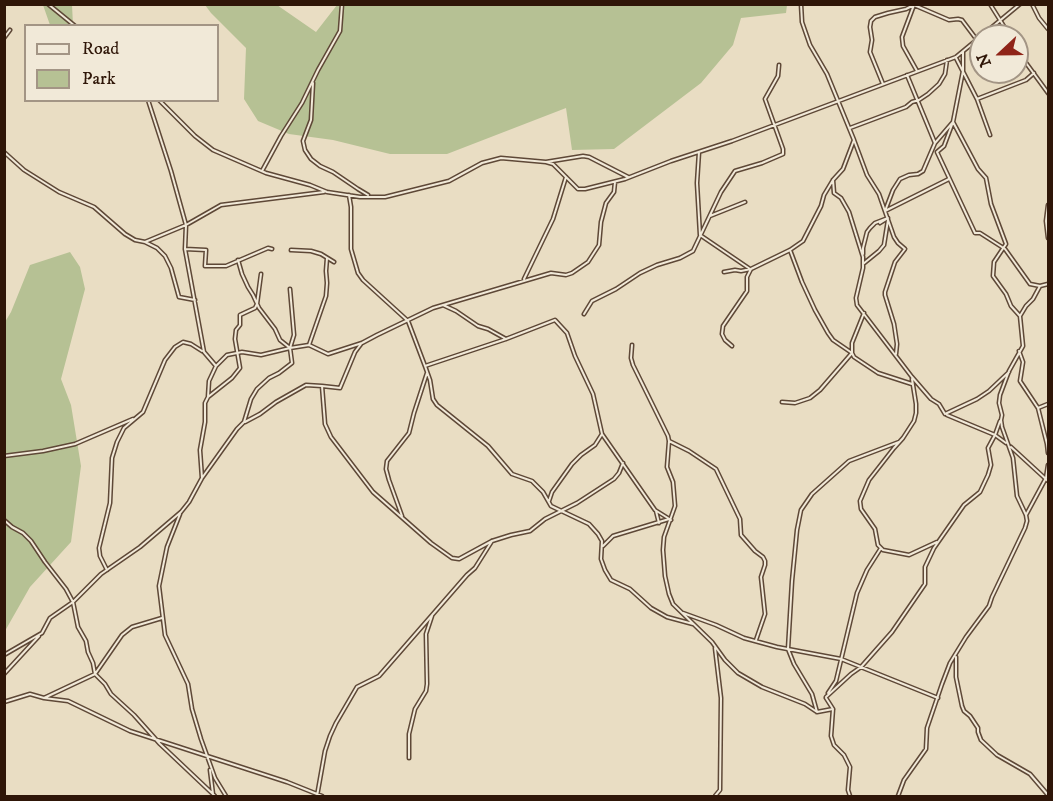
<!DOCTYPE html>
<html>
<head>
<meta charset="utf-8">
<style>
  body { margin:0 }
  #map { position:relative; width:1053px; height:801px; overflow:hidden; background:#e9ddc3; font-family:"IM FELL DW Pica",serif }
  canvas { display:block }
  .frame { position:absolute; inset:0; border:6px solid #2f1608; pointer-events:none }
  .legend { position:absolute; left:24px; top:24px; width:195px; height:78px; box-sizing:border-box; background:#f1e9d8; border:2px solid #a39585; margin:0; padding:8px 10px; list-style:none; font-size:18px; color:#2f1608 }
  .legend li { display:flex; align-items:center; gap:12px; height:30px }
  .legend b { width:30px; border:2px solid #a39585 }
  .north { position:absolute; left:969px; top:24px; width:60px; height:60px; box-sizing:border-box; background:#f1e9d8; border:2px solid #a39585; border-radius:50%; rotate:248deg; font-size:16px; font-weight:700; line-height:24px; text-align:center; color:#2f1608 }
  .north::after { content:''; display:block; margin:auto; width:21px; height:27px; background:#8f2418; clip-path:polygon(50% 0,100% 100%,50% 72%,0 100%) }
</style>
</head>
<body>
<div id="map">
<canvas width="1053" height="801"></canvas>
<div class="frame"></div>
<ul class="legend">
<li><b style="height:8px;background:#f1e9d8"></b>Road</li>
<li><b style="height:16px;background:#b6c194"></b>Park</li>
</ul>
<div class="north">N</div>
</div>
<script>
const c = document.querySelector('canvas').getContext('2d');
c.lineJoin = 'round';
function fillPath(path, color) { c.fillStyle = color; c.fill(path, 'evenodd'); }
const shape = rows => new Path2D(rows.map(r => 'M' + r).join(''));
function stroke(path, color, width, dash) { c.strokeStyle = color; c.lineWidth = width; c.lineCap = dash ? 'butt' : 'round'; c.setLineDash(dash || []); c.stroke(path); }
fillPath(shape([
  [43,5,72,5,73,25,50,25],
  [205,5,277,5,316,32,337,5,787,5,786,13,741,18,733,45,701,83,614,149,572,150,566,108,447,154,390,154,333,140,289,134,258,121,244,99,246,48,211,13],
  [70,252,80,267,85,289,61,379,71,405,81,466,71,542,30,587,5,631,5,322,11,312,30,265]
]), '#b6c194');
const street = shape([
  [48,4,75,26],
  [990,4,1010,36],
  [1032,4,1039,18,1048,29],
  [914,5,902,37,903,46,917,71],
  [4,38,10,30],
  [1017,48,1021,56,1048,93],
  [963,52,963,71,953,122,944,146,937,152,975,233,980,233,1005,249,1030,284,1040,286,1048,284],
  [956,58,977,99,990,135],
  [907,75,935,143],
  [313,83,311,120,303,141,305,150,311,159,320,166,333,172,358,189,368,195],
  [883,84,870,52,872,40,870,27,871,21,875,17,888,13,906,9,914,5,949,20,958,19,962,20,977,40],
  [977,99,1026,80,1034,73],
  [148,100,171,171,186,225,185,249,204,352,216,366,209,381,208,397,205,403,205,422,200,450,202,478],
  [159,100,195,136,213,150,266,173,310,185,327,192,360,197,385,197,449,181,482,163,501,158,546,162,583,156,589,157,628,177],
  [850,128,906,107,912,102,919,100,928,94,939,84,945,74,947,60],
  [854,140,867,175,879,194,894,237,898,243,905,249,895,262,885,292,885,295,894,324,897,344,896,354],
  [4,152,24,170,59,192,94,207,125,234,135,240,145,242,157,248,165,256,171,268,179,297,195,300],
  [699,152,697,183,700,235,750,269],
  [546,162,553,164,578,189,585,189,625,179,671,161,732,141,956,57,1020,4],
  [262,171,281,136,302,103,318,70,340,31,342,4],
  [833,180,834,193,841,198,849,212,863,257,863,268,856,298,857,305,912,377,931,399,939,404,945,414,977,399,989,391,1009,372],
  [349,195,351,207,351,249,358,273,363,280,408,321,425,366,430,380,433,399,437,405,488,446,512,474,532,481,543,492,551,506,589,524,598,534,602,541,601,559,605,570,611,580,630,589,651,608,667,617,693,624],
  [1048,205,1046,221,1048,238],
  [885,211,893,190,900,179,909,175,918,174,923,171,935,143,953,122,978,169,986,178,991,204,1006,244,994,262,993,276,1006,294,1011,306,1020,316],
  [885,211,949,179],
  [710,216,745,202],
  [145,242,186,225,221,205,324,192],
  [185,249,206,250,205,266,226,266,268,248,272,249],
  [291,250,311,251,321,254,334,262],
  [863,254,863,248,867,232,870,228,875,223,888,218,880,223],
  [863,264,879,251,884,245,888,220],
  [724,272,735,270,741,271,751,269,790,250,803,241,821,206,824,195,833,180,843,169,854,140,827,74,810,45,802,22,801,4],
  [524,279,553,219,566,177],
  [443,305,456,311,478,326,488,329,506,339],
  [864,313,852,343,852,353,854,357,878,373,912,384],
  [584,314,592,301,616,289,640,273,657,265,680,258,693,251,721,192,735,171,762,163,783,154,783,149,765,99,778,76,779,65],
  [361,344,355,352,340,388,322,386,325,424,331,437,373,492,431,543,452,558,459,559,492,541,511,535,530,531,545,519,577,503,614,479,619,473,623,463],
  [309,345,326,296,327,283,326,271,327,258],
  [632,345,631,358,633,365,668,436,669,441,667,467,673,482,675,506,664,537,663,550,665,576,669,594,673,604,712,642,725,660,738,673,762,687,805,704,817,712,833,709,831,736,834,745,844,755,850,767,848,790,850,796],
  [732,346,725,340,722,334,723,326,747,291,747,277,751,269],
  [290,348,294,335,290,289],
  [1019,351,1023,362,1020,381,1038,408,1047,444,1048,453],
  [216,366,227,355,242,352,261,355,290,348,280,340,275,329,259,308,253,295,248,287,242,274,238,260],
  [425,366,506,339,555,320,567,333,575,356,593,394,602,434,655,510,671,520],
  [912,379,916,404,916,413,914,421,903,438,894,448,869,480,860,501,861,509,875,529,878,545,883,550,909,555,937,542],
  [208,397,232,378,240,368,235,339,236,330,240,325,240,315,255,308,257,304,261,274],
  [782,402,795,403,810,398,820,390,852,353,833,340,828,333,815,310,802,282,790,250],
  [1038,408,1048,404],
  [947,415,995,435,1006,443],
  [245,422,260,414,276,402,306,385,322,386],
  [669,441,689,451,716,469,740,519,741,535,755,551,763,557,765,561,765,565,761,577,765,614,756,640],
  [1011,447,1048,481],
  [4,456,43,451,75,444,133,419],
  [549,501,552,492,572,464,581,455,595,445,602,434],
  [656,511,659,523],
  [180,514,167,547,159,586,165,635,188,684,192,709,201,739,215,778,226,796],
  [1026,515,1046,478,1048,465],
  [402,516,389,480,386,469,387,461,409,433,414,413,427,373],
  [4,520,12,527,23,533,31,541,45,562,66,589,73,602,78,627,86,641,88,652,93,663,95,674,105,684,111,694,134,715,160,744,215,796],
  [603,546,613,536,669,519],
  [107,570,100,556,99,548,110,503,112,458,117,442,124,428,143,412,165,360,175,347,183,342,191,344,202,351],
  [683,613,716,625,744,638,777,647,841,659,938,698],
  [4,655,42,633,50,618,73,602,101,574,140,547,181,512,189,502,202,478,237,429,244,422,251,399,257,389,269,378,279,373,292,363,290,348,309,345,328,354,362,343,377,335,433,308,551,273,566,275,572,273,588,262,599,245,601,222,606,203,614,192,615,182],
  [956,657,956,677,962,706,964,711,970,716,978,728,978,732,981,740,997,755,1030,774,1048,795],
  [4,674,39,636],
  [828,693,836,681,857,593,867,570,881,548],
  [826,697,851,674,861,667,892,632,925,584,925,567,934,548,964,505,980,492,988,475,991,465,988,448,995,435,1000,421],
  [44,698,95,674,122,635,132,627,162,618],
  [826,698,833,709],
  [4,702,30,694,44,698,68,701,130,731,287,782,322,796],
  [817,712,812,694,794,664,788,649,792,581,797,530,801,510,812,494,849,461,899,442],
  [409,758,409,734,415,709,426,691,427,684,426,634,432,616],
  [210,770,213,794],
  [317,796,325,751,330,736,336,723,357,687,379,676,467,575,475,568,492,541],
  [715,796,720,790,721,698,715,648],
  [898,796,904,780,926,749,927,728,942,684,950,663,966,637,989,606,992,597,1025,528,1027,521,1026,515,1017,496,1013,458,1002,427,1001,420,1002,415,999,403,1000,395,1009,371,1023,346,1020,316,1026,306,1033,299,1040,286]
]);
stroke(street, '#5e4837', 5);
stroke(street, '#f1e9d8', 2);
</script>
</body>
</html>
